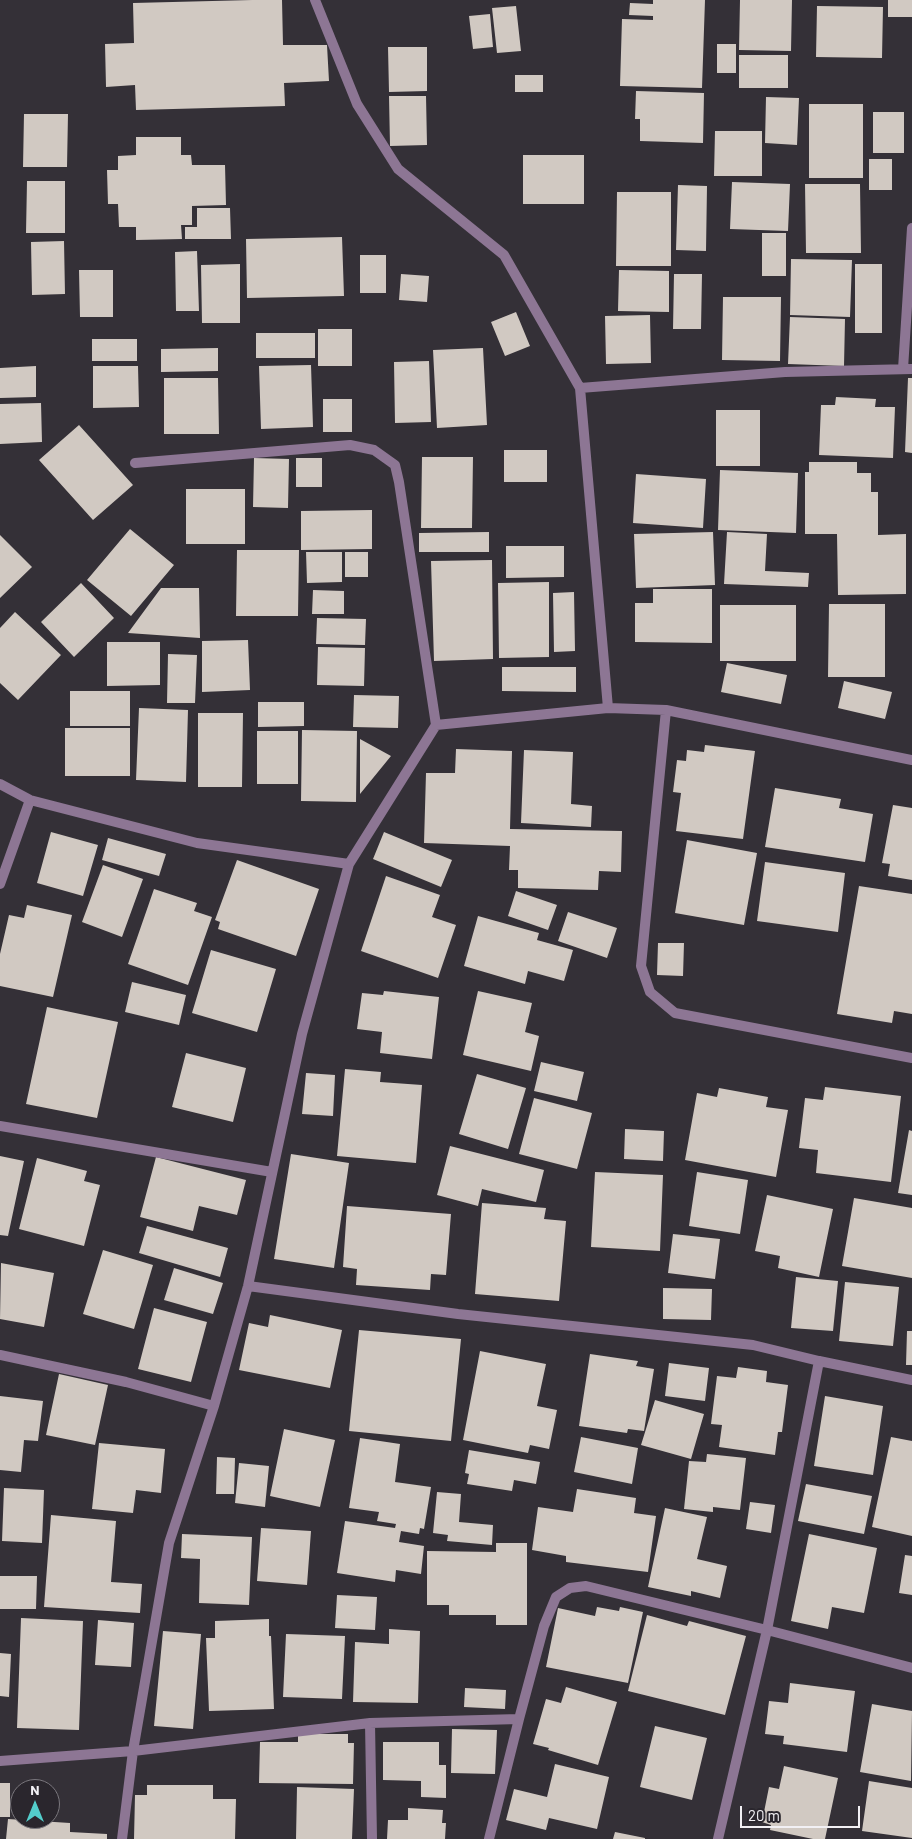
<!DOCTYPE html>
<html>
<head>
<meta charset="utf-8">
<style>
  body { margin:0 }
  #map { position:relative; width:912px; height:1839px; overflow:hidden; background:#343037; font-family:Barlow,sans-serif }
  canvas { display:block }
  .north { position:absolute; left:10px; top:1779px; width:50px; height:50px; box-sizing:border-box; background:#2a262d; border:1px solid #7a777d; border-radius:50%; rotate:0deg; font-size:14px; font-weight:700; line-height:20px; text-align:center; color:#f2f0f4 }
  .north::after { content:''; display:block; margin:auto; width:18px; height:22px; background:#53cdcb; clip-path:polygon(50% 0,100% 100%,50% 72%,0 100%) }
  .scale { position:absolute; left:740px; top:1806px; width:120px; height:22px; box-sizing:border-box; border:2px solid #f2f0f4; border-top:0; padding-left:6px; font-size:15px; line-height:18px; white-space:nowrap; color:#f2f0f4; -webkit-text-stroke:4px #2a262d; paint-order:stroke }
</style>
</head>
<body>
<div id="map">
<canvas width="912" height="1839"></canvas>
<div class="north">N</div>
<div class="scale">20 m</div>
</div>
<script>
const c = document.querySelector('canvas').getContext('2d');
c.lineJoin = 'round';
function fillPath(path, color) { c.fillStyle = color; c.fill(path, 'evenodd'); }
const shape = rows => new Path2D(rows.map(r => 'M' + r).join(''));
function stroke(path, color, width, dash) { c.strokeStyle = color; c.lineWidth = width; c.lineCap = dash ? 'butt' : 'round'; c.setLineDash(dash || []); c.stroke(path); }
fillPath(shape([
  [252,0,282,0,283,45,327,45,329,81,284,83,285,106,136,110,135,85,106,87,105,44,134,43,133,3],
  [653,0,705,0,702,88,620,86,622,19,653,20,653,16,629,15,630,3,653,4],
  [740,0,792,0,791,51,739,50],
  [888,0,912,0,912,17,888,17],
  [516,6,521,51,497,53,492,8],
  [817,6,883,7,882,58,816,57],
  [490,14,493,47,473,49,469,16],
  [717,44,736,44,736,73,717,73],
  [388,47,427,47,427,91,389,92],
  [739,55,788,55,788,88,739,88],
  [515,75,543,75,543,92,515,92],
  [636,91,704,93,703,143,640,141,640,119,635,119],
  [389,96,426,96,427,145,390,146],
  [766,97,799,98,797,145,765,143],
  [809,104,863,104,863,178,809,178],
  [873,112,904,112,904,153,873,153],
  [24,114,68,114,67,167,23,167],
  [715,131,762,131,762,176,714,176],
  [136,137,181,137,181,155,191,155,192,165,225,165,226,205,192,206,192,225,181,225,182,239,136,240,136,227,119,227,118,204,108,204,107,170,118,170,118,156,136,155],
  [523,155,584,155,584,204,523,204],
  [869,159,892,159,892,190,869,190],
  [27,181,65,181,65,233,26,233],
  [732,182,790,184,788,231,730,229],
  [805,184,860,184,861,253,806,253],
  [678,185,707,186,706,251,676,250],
  [617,192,671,192,671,266,616,266],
  [197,208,230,208,231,239,185,239,185,227,197,227],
  [762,233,786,233,786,276,762,276],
  [342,237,344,296,247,298,246,239],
  [64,241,65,294,32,295,31,242],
  [197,251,199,311,176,311,175,252],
  [360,255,386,255,386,293,360,293],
  [791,259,852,260,850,317,790,315],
  [240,264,240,323,202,323,201,265],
  [855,264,882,264,882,333,855,333],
  [79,270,113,270,113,317,80,317],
  [619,270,669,271,669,312,618,311],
  [401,274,429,276,427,302,399,300],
  [674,274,702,274,701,329,673,329],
  [723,297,781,297,780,361,722,360],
  [516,312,530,346,505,356,491,322],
  [650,315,651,363,606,364,605,316],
  [790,317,845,319,844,366,788,364],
  [318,329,352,329,352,366,318,366],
  [256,333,315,333,315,358,256,358],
  [92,339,137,339,137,361,92,361],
  [218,348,218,371,161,372,161,349],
  [483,348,487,425,437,428,433,350],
  [429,361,431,422,395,423,394,362],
  [311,365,313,427,261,429,259,366],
  [36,366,36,397,0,398,0,368],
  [93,366,138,366,139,407,93,408],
  [164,378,218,378,219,434,164,434],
  [908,378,912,378,912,453,905,452],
  [836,397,876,399,875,407,895,407,893,458,819,455,821,405,835,405],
  [323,399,352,399,352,432,323,432],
  [41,403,42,442,0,444,0,404],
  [716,410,760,410,760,466,716,466],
  [79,425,133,485,93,520,39,460],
  [504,450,547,450,547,482,504,482],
  [422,457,473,457,472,528,421,528],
  [254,458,289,459,288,508,253,507],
  [296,458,322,458,322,487,296,487],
  [809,462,857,462,857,473,871,473,871,492,878,492,878,535,906,534,906,594,838,595,837,534,805,534,805,472,809,472],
  [720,470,798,473,796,533,718,530],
  [636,474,706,479,703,528,633,523],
  [186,489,245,489,245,544,186,544],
  [372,510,372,549,301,550,301,511],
  [130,529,174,565,131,616,87,580],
  [489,532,489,552,419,552,419,533],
  [713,532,715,585,636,588,634,534],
  [727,532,767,534,765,571,809,573,808,587,724,584],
  [0,535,32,567,0,598],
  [506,546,564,546,564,577,506,578],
  [237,550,299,550,298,616,236,616],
  [306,552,342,552,342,582,307,583],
  [345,552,368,552,368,577,345,577],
  [492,560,493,659,434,661,431,561],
  [549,582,549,657,499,658,498,583],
  [81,583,114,618,74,657,41,622],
  [161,588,199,588,200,638,128,633],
  [653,589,712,589,712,643,635,642,635,603,653,603],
  [313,590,344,591,344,614,312,614],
  [574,592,575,651,554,652,553,593],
  [829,604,885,604,885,677,828,677],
  [720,605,796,605,796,661,720,661],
  [15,612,61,655,18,700,0,683,0,628],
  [317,618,366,619,365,645,316,644],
  [248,640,250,690,202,692,202,641],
  [107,642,160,642,160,685,107,686],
  [318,647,365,648,364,686,317,685],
  [168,654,197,655,195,703,167,703],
  [727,663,787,675,781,704,721,692],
  [502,667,576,667,576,692,502,691],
  [844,681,892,692,885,719,838,708],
  [70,691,130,691,130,726,70,726],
  [354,695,399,696,398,728,353,727],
  [258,702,304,702,304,726,258,727],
  [139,708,188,710,186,782,136,780],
  [198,713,243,713,242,787,198,787],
  [65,728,130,728,130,776,65,776],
  [302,730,357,731,356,802,301,801],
  [257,731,298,731,298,784,257,784],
  [360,739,391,756,360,794],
  [705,745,755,751,743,839,676,831,681,793,673,792,677,760,686,761,687,750,704,752],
  [456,749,512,751,510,829,622,831,621,872,599,871,598,890,518,888,518,870,509,870,510,846,424,843,426,773,455,773],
  [524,750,573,752,571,804,592,806,591,827,521,823],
  [775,788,841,799,839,808,873,814,865,862,765,847],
  [893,805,912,808,912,880,888,876,890,864,882,863],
  [51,832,98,845,83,896,37,883],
  [384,832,452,860,441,887,373,859],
  [108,838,166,854,159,876,102,860],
  [687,840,757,853,744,925,675,913],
  [237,860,319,889,296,956,218,929,220,922,215,920],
  [765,862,845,873,838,932,757,921],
  [103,865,143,879,122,937,82,922],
  [386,876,440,895,432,917,456,925,438,978,361,951],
  [859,886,912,894,912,1014,894,1011,892,1023,837,1014],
  [154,889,197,903,194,911,212,917,188,985,128,964],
  [516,891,557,905,548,930,508,916],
  [27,905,72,915,53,997,0,986,0,954,9,915,24,918],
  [568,912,617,928,607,958,558,941],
  [478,916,539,933,537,940,573,950,564,981,528,971,525,984,464,966],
  [658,943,684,943,683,976,657,975],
  [211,950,276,969,257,1032,192,1013],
  [132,982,186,995,179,1025,125,1012],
  [384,991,439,997,432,1059,380,1053,382,1032,357,1029,362,993,383,995],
  [478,991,532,1003,525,1032,539,1036,531,1071,463,1055],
  [47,1007,118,1022,97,1118,26,1104],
  [186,1053,246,1068,233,1122,172,1107],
  [541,1062,584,1072,577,1101,534,1091],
  [345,1069,381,1072,380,1082,422,1085,416,1163,337,1156],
  [306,1073,335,1075,333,1116,302,1114],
  [477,1074,526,1088,508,1149,459,1134],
  [825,1087,901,1096,891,1182,816,1173,818,1150,799,1148,805,1098,823,1100],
  [719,1088,768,1097,766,1107,788,1110,776,1177,685,1160,697,1093,717,1097],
  [534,1098,592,1113,577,1169,519,1154],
  [625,1129,664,1131,663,1161,624,1159],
  [909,1130,912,1131,912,1195,898,1193],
  [450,1146,544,1170,536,1202,482,1189,478,1206,437,1195],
  [291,1154,349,1163,334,1268,274,1259],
  [0,1156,24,1161,8,1236,0,1235],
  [156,1157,246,1180,237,1215,199,1206,193,1231,140,1217],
  [37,1158,87,1171,84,1181,100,1185,84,1246,19,1229],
  [595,1172,663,1175,660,1251,591,1247],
  [697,1172,748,1180,740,1234,689,1226],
  [767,1195,833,1209,819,1277,778,1268,780,1256,755,1251],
  [854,1198,912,1208,912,1278,842,1266],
  [482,1203,546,1208,544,1219,566,1221,559,1301,475,1294],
  [347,1206,451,1214,446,1275,431,1274,430,1290,356,1285,357,1269,343,1267],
  [147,1226,228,1248,220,1277,139,1253],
  [673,1234,720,1239,715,1279,668,1273],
  [103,1250,153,1265,134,1329,83,1314],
  [1,1263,54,1273,44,1327,0,1319],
  [174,1268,223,1283,213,1314,164,1300],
  [796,1277,838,1281,833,1331,791,1328],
  [845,1282,899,1287,893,1346,839,1341],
  [663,1288,712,1289,711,1320,663,1319],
  [154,1308,207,1322,191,1382,138,1369],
  [270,1315,342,1330,330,1388,239,1370,249,1323,268,1327],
  [359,1330,461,1339,451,1441,349,1431],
  [907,1331,912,1331,912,1365,906,1365],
  [480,1351,546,1364,537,1406,557,1410,549,1449,530,1445,528,1453,463,1440],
  [590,1354,638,1361,636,1366,654,1369,644,1431,628,1429,627,1433,579,1426],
  [669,1363,709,1368,705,1401,665,1396],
  [738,1367,767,1371,766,1382,788,1385,782,1432,778,1432,775,1455,719,1447,722,1425,711,1424,717,1376,736,1378],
  [59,1374,108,1385,95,1445,46,1435],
  [0,1396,43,1401,38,1441,24,1440,21,1472,0,1470],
  [825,1396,883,1406,873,1475,814,1466],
  [655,1400,704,1414,691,1459,641,1445],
  [284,1429,335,1440,320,1507,270,1496],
  [581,1437,638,1448,632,1484,574,1472],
  [891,1437,912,1441,912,1536,872,1527],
  [360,1438,400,1444,395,1482,431,1487,424,1529,420,1528,419,1534,401,1531,399,1542,424,1546,421,1574,396,1570,395,1582,337,1573,345,1521,395,1528,396,1524,377,1521,379,1512,349,1508],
  [99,1443,165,1449,161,1493,136,1490,133,1513,92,1509],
  [469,1450,540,1462,536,1484,514,1480,512,1491,467,1484,469,1474,465,1473],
  [707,1454,746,1458,740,1510,713,1507,713,1512,684,1509,689,1461,706,1462],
  [217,1457,235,1458,234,1494,216,1494],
  [239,1463,269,1466,265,1507,235,1503],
  [806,1484,872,1496,864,1534,798,1521],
  [4,1488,44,1490,42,1543,2,1541],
  [577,1489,636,1498,634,1513,656,1516,648,1572,566,1562,566,1556,532,1550,538,1507,573,1512],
  [437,1492,461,1494,459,1522,493,1525,492,1545,447,1541,448,1535,433,1533],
  [750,1502,775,1505,771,1533,746,1529],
  [665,1508,707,1517,697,1559,727,1566,720,1598,691,1591,691,1596,648,1587],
  [51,1515,116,1521,111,1582,142,1584,140,1613,44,1607],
  [261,1528,311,1531,307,1585,257,1581],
  [182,1534,252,1537,249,1605,199,1603,200,1559,181,1558],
  [809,1534,877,1548,864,1613,832,1607,828,1629,791,1621],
  [496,1543,527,1543,527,1625,496,1625,496,1615,449,1615,449,1605,427,1605,427,1551,496,1552],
  [905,1555,912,1556,912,1595,899,1593],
  [0,1576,37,1576,36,1609,0,1609],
  [337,1595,377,1597,375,1630,335,1628],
  [597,1607,619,1611,620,1607,643,1612,628,1683,546,1667,558,1608,595,1616],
  [647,1615,687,1626,689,1621,746,1636,725,1715,628,1691],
  [21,1618,83,1621,79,1730,17,1728],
  [269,1619,269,1636,271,1636,274,1709,209,1711,206,1638,215,1638,215,1621],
  [98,1620,134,1623,131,1667,95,1665],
  [389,1629,420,1631,418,1703,353,1702,355,1642,389,1644],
  [163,1631,201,1634,193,1729,154,1726],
  [286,1634,345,1636,342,1699,283,1697],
  [0,1653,11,1654,9,1697,0,1696],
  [790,1683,855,1691,847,1752,783,1744,784,1736,765,1734,769,1701,788,1703],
  [566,1687,617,1702,598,1765,548,1750,549,1748,533,1744,546,1699,561,1703],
  [465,1688,506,1690,505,1709,464,1707],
  [872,1704,912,1711,911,1781,860,1772],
  [655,1726,707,1738,692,1800,640,1787],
  [452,1729,497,1730,495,1774,451,1773],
  [298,1734,348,1734,348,1743,354,1743,353,1784,259,1783,260,1742,298,1742],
  [383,1742,439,1742,439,1765,446,1765,446,1798,421,1797,421,1781,383,1780],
  [555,1764,609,1777,597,1829,549,1818,546,1830,506,1820,514,1789,547,1797],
  [784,1766,838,1778,825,1839,813,1839,770,1830,771,1825,762,1822,769,1787,779,1789],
  [869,1781,912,1788,912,1838,862,1831],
  [0,1783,10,1783,10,1817,0,1817],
  [147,1785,213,1785,213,1799,236,1799,235,1839,134,1839,135,1795,147,1795],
  [297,1787,354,1789,352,1839,296,1839],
  [408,1808,443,1810,442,1823,446,1823,445,1839,387,1839,388,1820,408,1820],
  [8,1819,70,1823,70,1832,107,1834,107,1839,6,1839],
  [615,1832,645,1838,645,1839,613,1839]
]), '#d1c9c2');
stroke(shape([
  [315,0,357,104,398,169,504,255,580,388],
  [903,369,912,228],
  [135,463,350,445,374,450,395,465,399,482,436,725],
  [608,708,580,388,785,372,912,369],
  [666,710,641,966,650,992,675,1013,912,1058],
  [0,784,30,800,197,843,349,864,436,725,608,708,666,710,912,760],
  [0,884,30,800],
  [0,1126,272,1172],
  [248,1286,458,1314,753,1345,819,1361,912,1380],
  [0,1355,126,1382,214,1406],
  [370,1723,372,1839],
  [0,1761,133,1751,370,1723,519,1719,544,1626,556,1597,570,1588,586,1586,767,1630,819,1361],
  [122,1839,133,1751,169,1543,214,1406,248,1286,302,1034,349,864],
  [489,1839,519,1719],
  [718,1839,767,1630,912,1668]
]), '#8d7694', 10);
</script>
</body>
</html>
